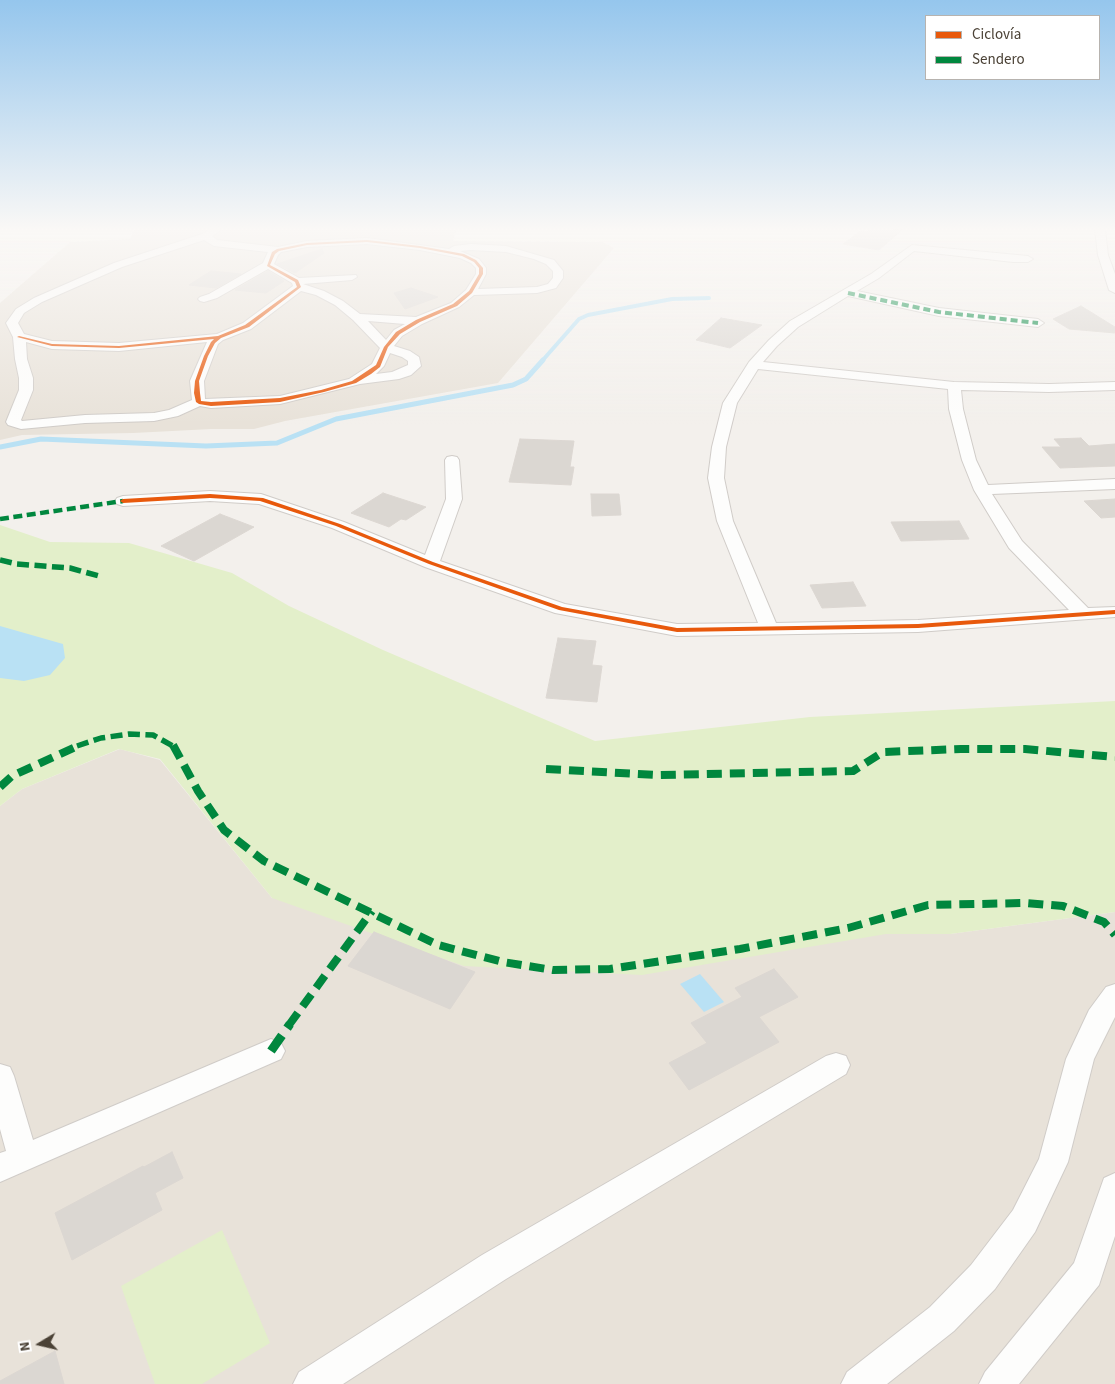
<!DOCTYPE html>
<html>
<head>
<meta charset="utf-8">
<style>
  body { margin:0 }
  #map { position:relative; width:1115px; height:1384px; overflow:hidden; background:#f3f0ec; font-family:"Source Sans 3",sans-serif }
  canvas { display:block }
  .legend { position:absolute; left:925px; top:15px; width:175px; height:65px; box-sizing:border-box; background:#fff; border:1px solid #b7b3af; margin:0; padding:6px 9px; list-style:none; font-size:15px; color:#4b4236 }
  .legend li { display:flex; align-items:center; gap:10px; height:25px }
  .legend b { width:25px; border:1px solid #b7b3af }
  .north { position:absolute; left:15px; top:1319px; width:50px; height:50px; -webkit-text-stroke:4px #fff; paint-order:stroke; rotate:261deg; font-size:14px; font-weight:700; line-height:20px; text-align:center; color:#4b4236 }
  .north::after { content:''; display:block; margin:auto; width:18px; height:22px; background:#4b4236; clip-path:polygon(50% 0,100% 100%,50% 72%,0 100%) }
</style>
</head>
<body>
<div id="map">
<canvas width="1115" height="1384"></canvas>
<ul class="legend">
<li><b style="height:6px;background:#e8590c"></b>Ciclovía</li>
<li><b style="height:6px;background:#00873e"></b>Sendero</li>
</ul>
<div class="north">N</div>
</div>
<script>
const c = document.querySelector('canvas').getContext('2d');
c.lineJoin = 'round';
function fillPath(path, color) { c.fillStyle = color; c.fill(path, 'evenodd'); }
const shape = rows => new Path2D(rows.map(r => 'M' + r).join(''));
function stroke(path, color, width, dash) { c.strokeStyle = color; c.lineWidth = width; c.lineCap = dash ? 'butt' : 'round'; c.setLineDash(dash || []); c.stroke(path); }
fillPath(shape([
  [134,230,456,230,453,241,603,242,614,248,498,383,285,421,254,429,211,429,133,433,22,435,0,440,0,303,70,242,130,239],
  [120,749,160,760,272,898,886,934,950,934,1115,912,1115,1384,0,1384,0,806,22,789]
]), '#e8e2d9');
fillPath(shape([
  [0,525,50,542,129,543,232,573,289,606,383,650,595,741,810,717,1115,701,1115,912,950,934,886,934,642,975,464,966,272,898,160,759,119,749,22,789,0,806],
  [222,1230,270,1343,202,1384,155,1384,121,1286]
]), '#e3efca');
fillPath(shape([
  [0,626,63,644,65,658,50,675,24,681,0,678],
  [700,974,724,1002,704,1012,680,984]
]), '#b9e1f4');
stroke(shape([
  [542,361,579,319,588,315,672,299,709,298]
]), '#b9e1f4', 4);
stroke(shape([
  [0,447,41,439,206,446,277,443,336,419,513,385,526,379,543,360]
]), '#b9e1f4', 5);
const building = shape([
  [902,230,879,250,843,244,860,231,902,230],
  [322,249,324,253,295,273,277,264,322,249],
  [211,271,241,274,216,288,189,285,211,271],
  [268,271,284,281,266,293,235,290,268,271],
  [411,288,438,297,405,309,394,293,411,288],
  [1081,306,1115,327,1115,333,1069,329,1053,319,1081,306],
  [721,318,762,325,730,348,696,340,721,318],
  [1081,438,1089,446,1115,444,1115,466,1060,468,1042,447,1061,447,1054,439,1081,438],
  [520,439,574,441,570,467,574,467,571,485,509,482,520,439],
  [383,493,426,507,406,520,401,519,389,527,351,513,383,493],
  [591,494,619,494,621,515,592,516,591,494],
  [1115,499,1115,517,1101,518,1084,501,1115,499],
  [220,514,254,527,194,561,161,546,220,514],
  [959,521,969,539,901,541,891,522,959,521],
  [853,582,866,606,822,608,810,585,853,582],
  [558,638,596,641,592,665,602,666,597,702,546,698,558,638],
  [374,932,475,972,450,1009,348,966,374,932],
  [774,969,798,997,759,1017,779,1042,689,1090,669,1063,707,1043,691,1023,742,997,735,988,774,969],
  [172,1152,183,1178,155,1193,162,1210,72,1260,55,1213,143,1166,144,1167,172,1152],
  [55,1351,64,1384,0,1384,0,1381,55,1351]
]);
fillPath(building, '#dbd7d2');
stroke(building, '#dcd7d2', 1);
const minor = shape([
  [209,230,221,230,212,236,217,240,278,247,307,241,367,238,449,249,454,246,471,244,506,246,554,260,563,271,563,278,556,288,537,293,474,295,459,307,422,324,402,336,394,346,410,351,419,357,421,366,411,375,399,379,360,384,280,404,211,408,200,406,178,416,154,421,85,423,21,429,8,425,6,422,19,390,19,378,15,359,13,337,6,323,16,309,34,298,114,263,202,234,209,230],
  [204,240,214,246,268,252,263,263,209,294,200,297,198,299,200,301,204,302,217,298,268,269,292,283,293,286,243,323,217,334,119,343,52,341,24,334,18,323,24,313,42,302,122,267,204,240],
  [367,244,420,250,460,258,471,263,476,268,476,274,466,290,451,303,416,317,360,314,343,301,324,291,303,284,352,280,357,277,356,275,299,278,274,264,278,255,281,252,307,247,367,244],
  [471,250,506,252,534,259,546,264,553,271,553,278,548,284,537,287,478,289,486,274,486,268,479,259,460,251,471,250],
  [301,291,316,295,335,305,353,320,380,348,372,364,349,379,280,396,205,399,204,381,218,344,223,340,251,329,301,291],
  [368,321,405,324,394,330,386,340,368,321],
  [26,342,52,349,119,351,207,342,190,381,192,400,169,410,154,413,85,415,22,421,21,420,33,390,33,378,27,359,26,342],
  [390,353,402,357,408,361,408,365,392,372,376,374,384,366,390,353],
  [1095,230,1105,230,1108,255,1115,274,1115,293,1109,290,1098,255,1095,230],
  [912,245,1028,256,1033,259,1028,262,1013,262,914,251,879,278,857,291,939,308,1038,319,1044,323,1038,327,939,316,848,296,798,327,777,346,763,362,954,382,1049,384,1115,382,1115,390,1049,392,961,390,963,409,976,460,988,485,1115,479,1115,489,992,494,1022,541,1088,608,1115,607,1115,617,918,632,677,636,555,613,425,567,332,528,259,504,210,501,123,506,117,504,115,501,117,498,123,496,210,491,261,494,344,522,425,555,446,499,445,460,447,457,452,456,457,457,459,460,462,499,440,561,565,604,677,624,758,623,717,521,708,478,712,447,723,403,749,362,769,340,790,321,871,274,912,245],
  [758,369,948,389,949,409,962,460,974,490,1009,548,1069,610,918,620,776,623,733,521,724,478,726,447,737,403,758,369],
  [1115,984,1115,1017,1094,1059,1068,1162,1035,1232,995,1289,954,1331,887,1384,841,1384,847,1372,930,1307,971,1265,1013,1210,1039,1159,1066,1059,1089,1010,1106,987,1115,984],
  [271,1039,281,1043,285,1051,281,1059,0,1182,0,1153,6,1151,0,1129,0,1064,10,1067,14,1076,33,1140,271,1039],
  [836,1053,846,1056,850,1065,846,1074,506,1279,343,1384,293,1384,299,1372,482,1255,826,1056,836,1053],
  [1115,1173,1115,1236,1099,1285,1019,1384,979,1384,985,1372,1074,1263,1104,1178,1115,1173]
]);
stroke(minor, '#d0ccc8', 2);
fillPath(minor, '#fdfdfc');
stroke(shape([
  [848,293,939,312,1038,323]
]), '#00873e', 4, [7, 4]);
stroke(shape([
  [0,519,123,501]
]), '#00873e', 4.5, [9, 4.5]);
stroke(shape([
  [0,560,17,564,70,568,99,576],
  [77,746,101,738,129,734,153,735,173,746]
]), '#00873e', 5.5, [12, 5.5]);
stroke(shape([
  [173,745,198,791,224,830,264,861,438,945,503,962,553,970,610,969,740,949,848,928,928,905,1025,903,1063,906,1104,922,1115,935],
  [546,769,658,775,853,771,883,752,961,749,1025,749,1115,757],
  [0,787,12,776,80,745],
  [289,1025,372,911]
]), '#00873e', 8, [15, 8]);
stroke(shape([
  [271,1051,290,1024]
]), '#00873e', 9, [19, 9]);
fillPath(shape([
  [367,240,420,246,464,254,476,260,483,268,483,274,472,293,457,306,420,322,400,334,388,347,380,367,371,374,356,383,324,392,280,402,211,406,199,404,196,402,194,393,195,381,204,356,211,342,214,339,119,348,52,346,17,337,19,336,52,344,119,346,218,336,245,325,297,287,295,282,267,266,272,252,277,249,307,243,367,240],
  [367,242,420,248,462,256,474,262,479,268,479,274,469,291,453,304,416,320,396,332,384,347,376,365,352,381,321,390,280,398,211,402,201,401,200,393,199,381,208,356,215,343,221,338,249,327,301,287,298,280,270,265,275,254,279,251,307,245,367,242],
  [210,494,263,498,340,524,433,562,562,607,677,628,918,624,1115,610,1115,614,918,628,677,632,559,610,429,564,336,526,260,501,210,498,123,503,120,501,123,499,210,494]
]), '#e8590c');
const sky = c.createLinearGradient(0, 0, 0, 424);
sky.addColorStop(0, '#95c6ed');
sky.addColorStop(0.54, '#faf8f6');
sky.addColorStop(1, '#faf8f600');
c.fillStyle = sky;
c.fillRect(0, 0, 1115, 424);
</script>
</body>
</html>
